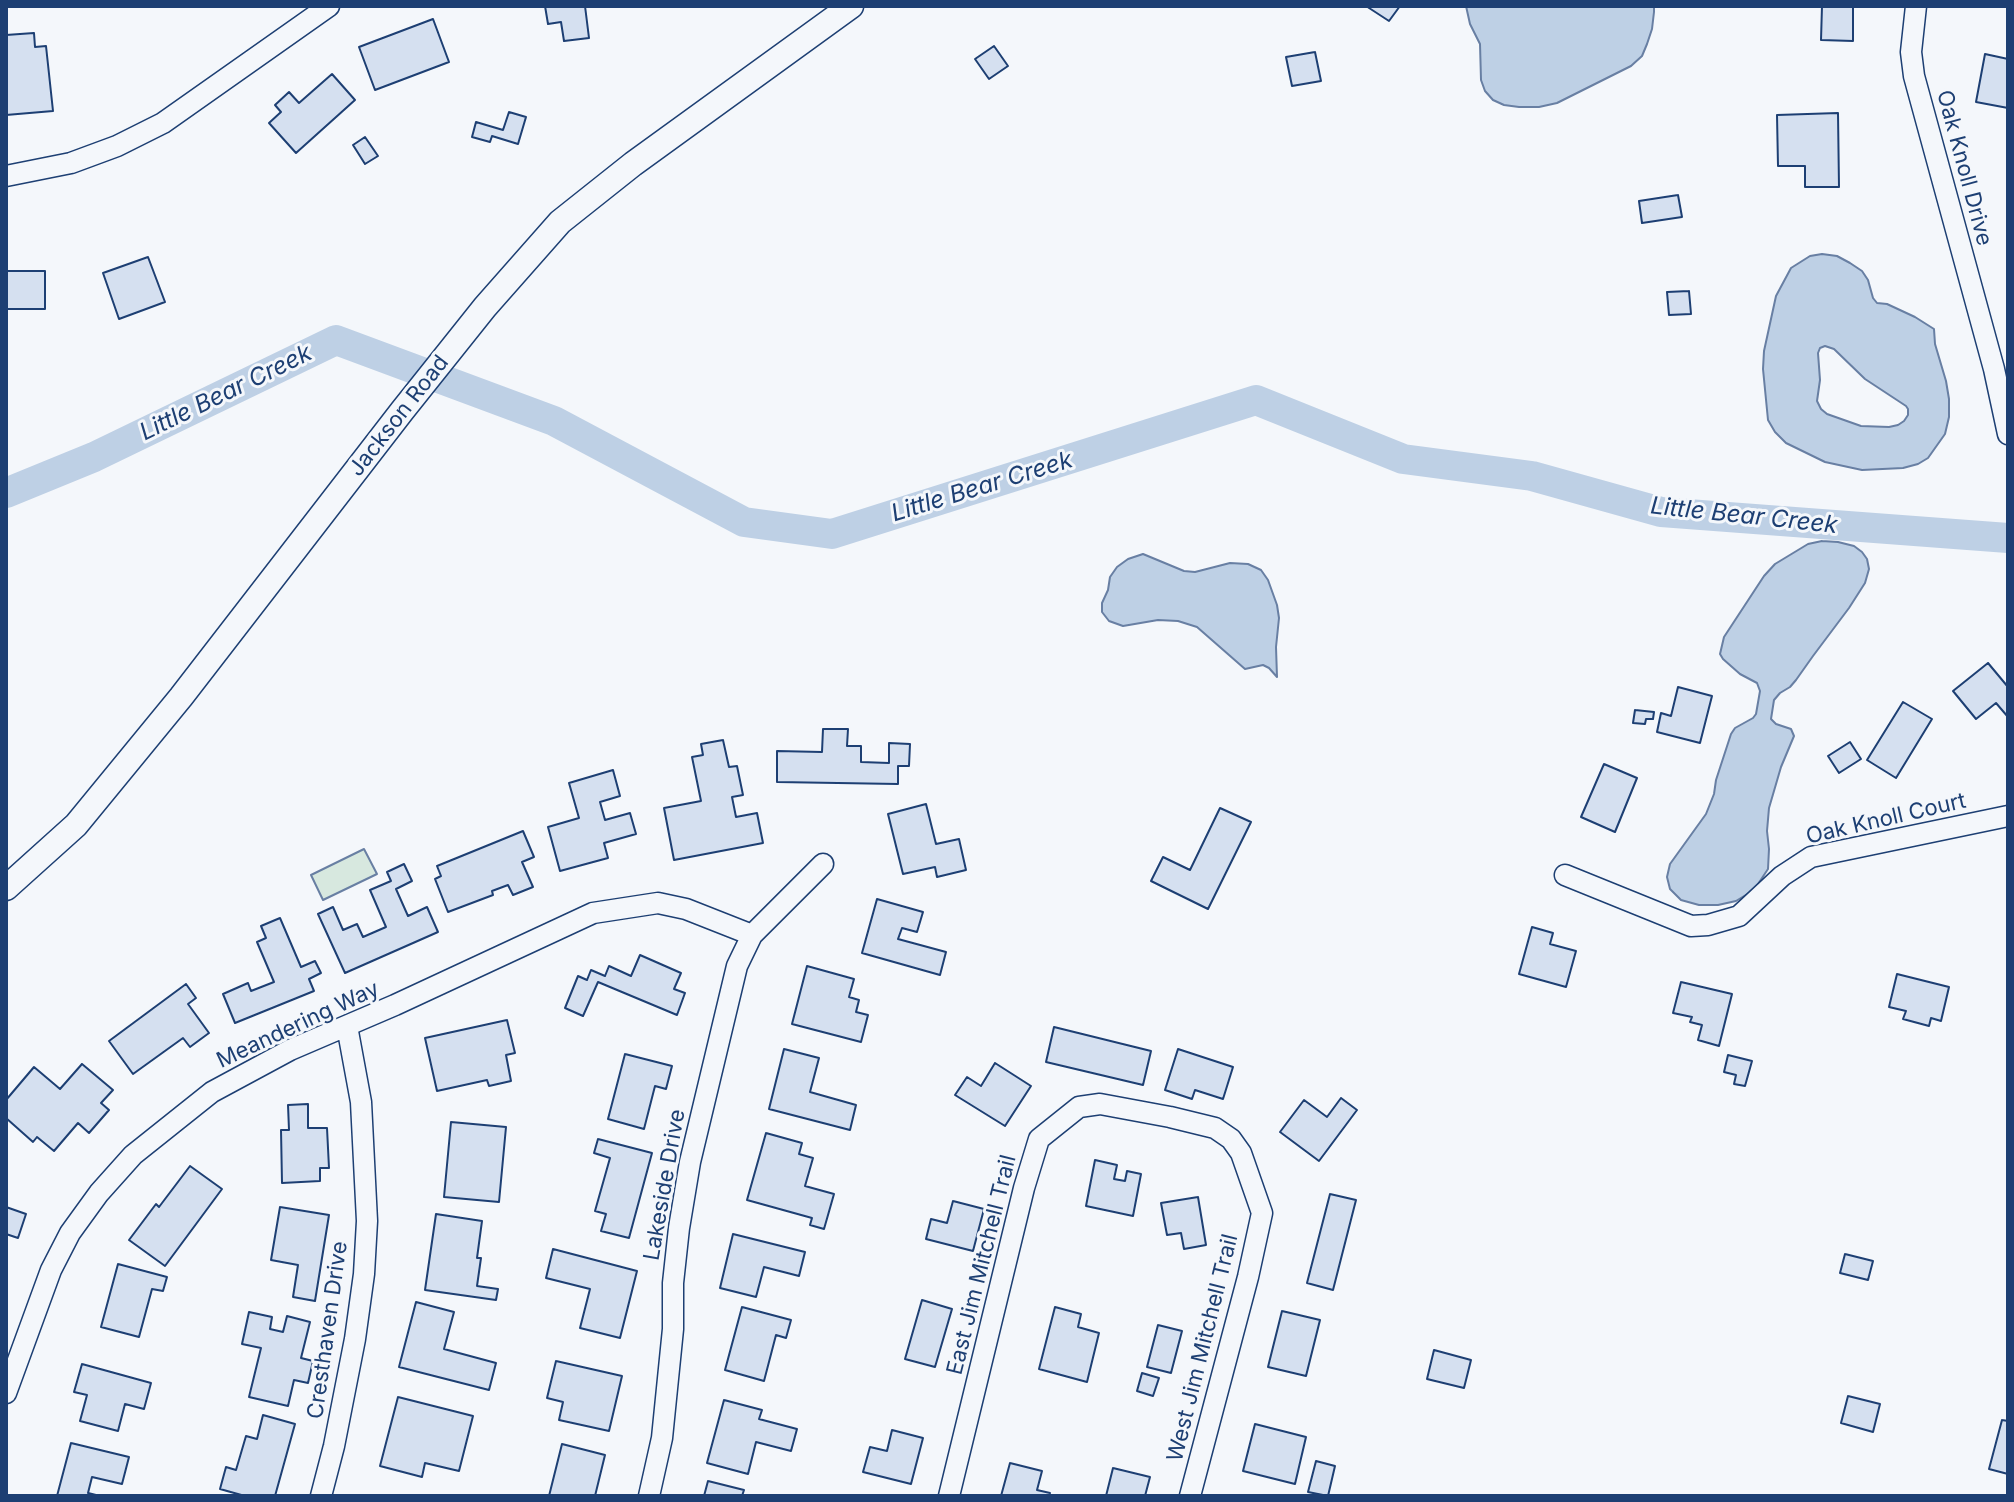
<!DOCTYPE html>
<html>
<head>
<meta charset="utf-8">
<style>
  body { margin:0 }
  #map { position:relative; width:2014px; height:1502px; overflow:hidden; background:#f4f7fb; font-family:Inter,sans-serif }
  canvas { display:block }
  .frame { position:absolute; inset:0; border:8px solid #1d3f73; pointer-events:none }
</style>
</head>
<body>
<div id="map">
<canvas width="2014" height="1502"></canvas>
<div class="frame"></div>
</div>
<script>
const c = document.querySelector('canvas').getContext('2d');
c.lineJoin = 'round';
function fillPath(path, color) { c.fillStyle = color; c.fill(path, 'evenodd'); }
const shape = rows => new Path2D(rows.map(r => 'M' + r).join(''));
function stroke(path, color, width, dash) { c.strokeStyle = color; c.lineWidth = width; c.lineCap = dash ? 'butt' : 'round'; c.setLineDash(dash || []); c.stroke(path); }
function drawText(font, color, halo, rows, align = 'center') {
  c.font = font + ' Inter,sans-serif'; c.lineWidth = 6; c.setLineDash([]); c.textBaseline = 'middle'; c.strokeStyle = halo; c.fillStyle = color; for (const [text, x, y, turn = 0] of rows) {
    c.save(); c.translate(x, y); c.rotate((+turn || 0) * Math.PI / 180); c.textAlign = isNaN(turn) ? turn : align; if (halo) c.strokeText(text, 0, 0); c.fillText(text, 0, 0); c.restore();
  }
}
const green = shape([
  [364,849,377,874,323,900,311,875,364,849]
]);
fillPath(green, '#d7e8df');
stroke(green, '#687fa3', 2);
const water = shape([
  [1466,6,1654,6,1654,12,1652,29,1647,44,1642,56,1631,66,1557,103,1539,107,1519,107,1504,105,1493,100,1485,91,1481,80,1480,44,1470,24,1466,6],
  [1822,254,1837,256,1850,263,1862,271,1868,280,1873,298,1877,303,1887,304,1915,317,1934,329,1935,344,1946,381,1949,399,1949,417,1945,434,1928,458,1918,464,1903,468,1862,470,1825,462,1786,443,1775,432,1768,420,1763,369,1764,351,1776,296,1791,268,1810,256,1822,254],
  [1825,346,1834,349,1865,379,1906,406,1908,409,1908,415,1904,421,1898,425,1889,427,1861,426,1827,414,1821,409,1817,401,1820,380,1818,353,1820,348,1825,346],
  [1822,541,1838,542,1854,546,1862,552,1867,559,1869,569,1865,583,1849,608,1813,656,1796,680,1790,687,1780,693,1774,700,1771,719,1776,724,1791,729,1794,736,1781,767,1769,808,1767,831,1769,849,1768,869,1754,890,1736,901,1718,905,1699,905,1681,900,1670,889,1667,877,1670,864,1706,814,1714,794,1716,780,1731,734,1735,728,1753,718,1756,714,1760,691,1757,683,1740,674,1723,659,1720,654,1724,637,1764,576,1775,564,1808,544,1822,541],
  [1143,554,1184,571,1195,572,1230,563,1248,564,1261,570,1268,580,1277,605,1279,618,1276,647,1277,677,1269,668,1263,665,1245,669,1197,627,1178,621,1158,620,1123,626,1109,621,1102,612,1102,603,1108,590,1110,577,1117,567,1128,559,1143,554]
]);
fillPath(water, '#bed0e5');
stroke(water, '#687fa3', 2);
stroke(shape([
  [6,493,94,457,336,340,554,421,744,522,832,534,1256,400,1403,459,1532,476,1661,512,2008,538]
]), '#bed0e5', 30);
const building = shape([
  [545,6,585,6,589,38,564,41,561,22,548,24,545,6],
  [1366,6,1400,6,1389,21,1366,6],
  [1822,6,1853,6,1853,41,1821,40,1822,6],
  [433,19,449,62,375,90,359,47,433,19],
  [34,33,35,47,46,46,53,111,6,115,6,35,34,33],
  [994,46,1008,66,989,79,975,59,994,46],
  [1315,52,1321,81,1292,86,1286,57,1315,52],
  [1985,54,2008,59,2008,108,1976,102,1985,54],
  [332,74,355,100,296,153,269,123,281,112,275,105,289,92,299,103,332,74],
  [509,112,526,117,518,144,492,136,490,142,472,137,476,122,503,130,509,112],
  [1838,113,1839,187,1805,187,1805,166,1778,166,1777,115,1838,113],
  [365,137,378,156,365,164,353,145,365,137],
  [1678,195,1682,217,1642,223,1639,201,1678,195],
  [148,257,165,302,119,319,103,273,148,257],
  [6,271,45,271,45,309,6,309,6,271],
  [1689,291,1691,314,1669,315,1667,292,1689,291],
  [1988,663,2008,687,2008,717,1996,703,1976,719,1953,691,1988,663],
  [1678,687,1712,696,1700,743,1657,732,1661,713,1671,716,1678,687],
  [1903,702,1932,719,1896,778,1867,760,1903,702],
  [1635,710,1654,712,1653,719,1646,719,1645,724,1633,723,1635,710],
  [823,729,848,729,847,746,861,746,861,762,889,763,889,743,910,744,909,766,898,766,898,784,777,782,777,751,822,752,823,729],
  [723,740,729,767,737,766,743,795,732,797,736,817,757,813,763,843,674,860,664,808,701,801,692,757,703,755,701,744,723,740],
  [1850,742,1861,759,1839,773,1828,756,1850,742],
  [1604,764,1637,778,1615,832,1581,817,1604,764],
  [613,770,620,796,600,802,605,820,630,813,636,834,604,843,608,858,560,871,548,827,579,818,569,783,613,770],
  [926,804,936,844,959,839,966,870,937,877,935,867,903,874,888,814,926,804],
  [1220,808,1251,822,1208,909,1151,881,1163,857,1190,870,1220,808],
  [523,831,534,857,522,862,533,887,513,895,508,885,492,891,493,895,448,912,435,879,441,876,437,866,523,831],
  [404,864,412,881,396,889,408,916,427,907,438,932,345,973,318,914,333,907,343,930,357,924,363,937,386,927,370,890,391,881,387,872,404,864],
  [877,899,923,912,917,932,902,928,898,939,946,952,940,975,862,953,877,899],
  [280,918,301,967,315,961,321,973,309,979,314,991,235,1023,223,994,248,983,251,991,274,982,257,942,266,938,261,926,280,918],
  [1532,927,1553,933,1550,944,1576,951,1566,987,1519,974,1532,927],
  [640,955,681,973,674,989,685,993,677,1015,598,982,583,1016,565,1008,578,976,587,980,591,970,605,976,609,966,631,976,640,955],
  [807,966,854,979,849,997,859,1000,856,1012,868,1015,861,1042,792,1024,807,966],
  [1897,974,1949,987,1941,1021,1931,1018,1929,1026,1903,1019,1906,1011,1889,1007,1897,974],
  [1681,982,1732,994,1719,1046,1698,1040,1702,1025,1690,1022,1692,1017,1673,1013,1681,982],
  [186,984,196,998,188,1004,209,1033,190,1047,183,1038,133,1074,109,1041,186,984],
  [507,1020,515,1053,506,1055,511,1081,489,1086,487,1080,437,1091,425,1038,507,1020],
  [1054,1027,1151,1051,1143,1085,1046,1062,1054,1027],
  [784,1049,819,1058,810,1092,856,1105,850,1130,769,1109,784,1049],
  [1178,1049,1233,1067,1223,1099,1195,1090,1192,1099,1165,1090,1178,1049],
  [625,1054,672,1066,666,1089,655,1086,644,1129,608,1119,625,1054],
  [1728,1055,1752,1061,1745,1086,1734,1084,1736,1075,1724,1072,1728,1055],
  [995,1063,1031,1086,1005,1126,955,1095,967,1077,981,1086,995,1063],
  [82,1064,113,1090,101,1103,109,1110,89,1133,78,1123,54,1151,37,1137,33,1142,6,1118,6,1100,34,1067,60,1089,82,1064],
  [1341,1098,1357,1110,1319,1161,1280,1132,1304,1100,1327,1117,1341,1098],
  [308,1104,308,1128,327,1128,329,1168,320,1168,320,1181,282,1183,281,1130,289,1130,288,1105,308,1104],
  [451,1122,506,1127,499,1202,444,1197,451,1122],
  [766,1133,802,1143,799,1154,813,1158,805,1186,834,1194,824,1229,810,1225,812,1218,747,1200,766,1133],
  [598,1139,652,1153,629,1238,601,1231,606,1214,595,1211,610,1158,594,1153,598,1139],
  [1095,1160,1117,1165,1114,1179,1125,1181,1127,1171,1141,1174,1133,1216,1086,1206,1095,1160],
  [190,1166,222,1189,165,1266,129,1240,156,1204,159,1207,190,1166],
  [1330,1194,1356,1200,1333,1290,1307,1283,1330,1194],
  [1198,1197,1206,1245,1184,1249,1181,1233,1167,1235,1161,1203,1198,1197],
  [953,1201,984,1209,973,1251,926,1239,931,1219,947,1223,953,1201],
  [6,1207,26,1214,18,1238,6,1234,6,1207],
  [280,1207,329,1215,315,1301,293,1297,298,1265,271,1260,280,1207],
  [436,1214,482,1221,477,1258,481,1258,477,1286,498,1289,496,1300,425,1290,436,1214],
  [733,1234,805,1252,799,1276,764,1267,756,1297,720,1288,733,1234],
  [553,1249,637,1271,620,1338,580,1328,590,1289,546,1278,553,1249],
  [1845,1254,1873,1261,1868,1280,1840,1273,1845,1254],
  [118,1264,167,1277,163,1291,152,1289,139,1337,101,1327,118,1264],
  [922,1300,952,1309,935,1367,905,1359,922,1300],
  [416,1302,454,1312,444,1349,496,1363,489,1390,399,1367,416,1302],
  [742,1307,791,1320,786,1338,776,1335,764,1381,725,1370,742,1307],
  [1055,1307,1081,1314,1078,1327,1099,1333,1087,1382,1039,1369,1055,1307],
  [1282,1311,1320,1320,1306,1376,1268,1367,1282,1311],
  [249,1312,272,1317,270,1329,283,1332,287,1316,310,1322,301,1358,313,1361,308,1383,294,1380,288,1406,249,1397,261,1348,242,1344,249,1312],
  [1158,1325,1182,1331,1171,1373,1147,1367,1158,1325],
  [1434,1350,1471,1360,1464,1388,1427,1379,1434,1350],
  [556,1361,622,1376,609,1431,559,1420,563,1402,547,1398,556,1361],
  [82,1364,151,1383,144,1409,125,1404,118,1431,80,1421,87,1395,74,1392,82,1364],
  [1142,1373,1159,1378,1153,1396,1137,1391,1142,1373],
  [1848,1396,1880,1404,1873,1432,1841,1423,1848,1396],
  [398,1397,473,1416,459,1471,425,1463,422,1477,380,1466,398,1397],
  [724,1400,762,1410,759,1419,797,1429,791,1451,756,1442,748,1474,707,1463,724,1400],
  [263,1415,295,1424,275,1496,245,1496,220,1489,226,1467,236,1470,246,1436,257,1439,263,1415],
  [2002,1420,2008,1421,2008,1474,1989,1469,2002,1420],
  [1255,1424,1306,1437,1295,1484,1243,1471,1255,1424],
  [892,1430,923,1438,911,1484,863,1472,870,1447,887,1451,892,1430],
  [71,1443,129,1457,122,1484,92,1477,88,1493,100,1496,57,1496,71,1443],
  [562,1444,605,1455,595,1496,549,1496,562,1444],
  [1316,1461,1335,1466,1328,1496,1308,1492,1316,1461],
  [1010,1463,1042,1471,1037,1490,1050,1493,1049,1496,1001,1496,1010,1463],
  [1113,1468,1150,1477,1145,1496,1106,1496,1113,1468],
  [708,1481,744,1490,742,1496,704,1496,708,1481]
]);
fillPath(building, '#d5e0f0');
stroke(building, '#1d3f73', 2);
const minor = shape([
  [1916,6,1911,52,1914,76,1994,369,2008,434],
  [6,176,71,163,117,146,163,123,329,6],
  [1565,875,1691,926,1708,925,1739,916,1782,876,1811,857,2008,816],
  [6,1393,51,1270,70,1233,99,1193,133,1155,212,1092,290,1050,395,1005,593,913,658,903,686,909,752,935],
  [321,1496,334,1446,355,1339,364,1274,367,1221,361,1102,347,1026],
  [649,1496,662,1438,673,1329,673,1283,679,1228,690,1162,737,966,752,935,823,864],
  [949,1496,1024,1188,1039,1139,1079,1107,1100,1104,1170,1117,1215,1128,1231,1139,1241,1153,1262,1213,1248,1277,1190,1496]
]);
const major = shape([
  [6,888,76,825,181,697,402,411,485,307,560,222,633,164,851,6]
]);
stroke(minor, '#1d3f73', 23);
stroke(major, '#1d3f73', 27);
stroke(minor, '#f4f7fb', 20);
stroke(major, '#f4f7fb', 24);
drawText('22px', '#1d3f73', '#f4f7fb', [
  ["Oak Knoll Drive",1964,168,75],
  ["Jackson Road",399,416,-52],
  ["Oak Knoll Court",1886,819,-13],
  ["Meandering Way",298,1025,-25],
  ["Lakeside Drive",665,1185,-80],
  ["East Jim Mitchell Trail",982,1265,-76],
  ["Cresthaven Drive",328,1330,-82],
  ["West Jim Mitchell Trail",1203,1348,-76]
]);
drawText('italic 24px', '#1d3f73', '#f4f7fb', [
  ["Little Bear Creek",226,393,-26],
  ["Little Bear Creek",982,487,-17],
  ["Little Bear Creek",1744,516,6]
]);
</script>
</body>
</html>
